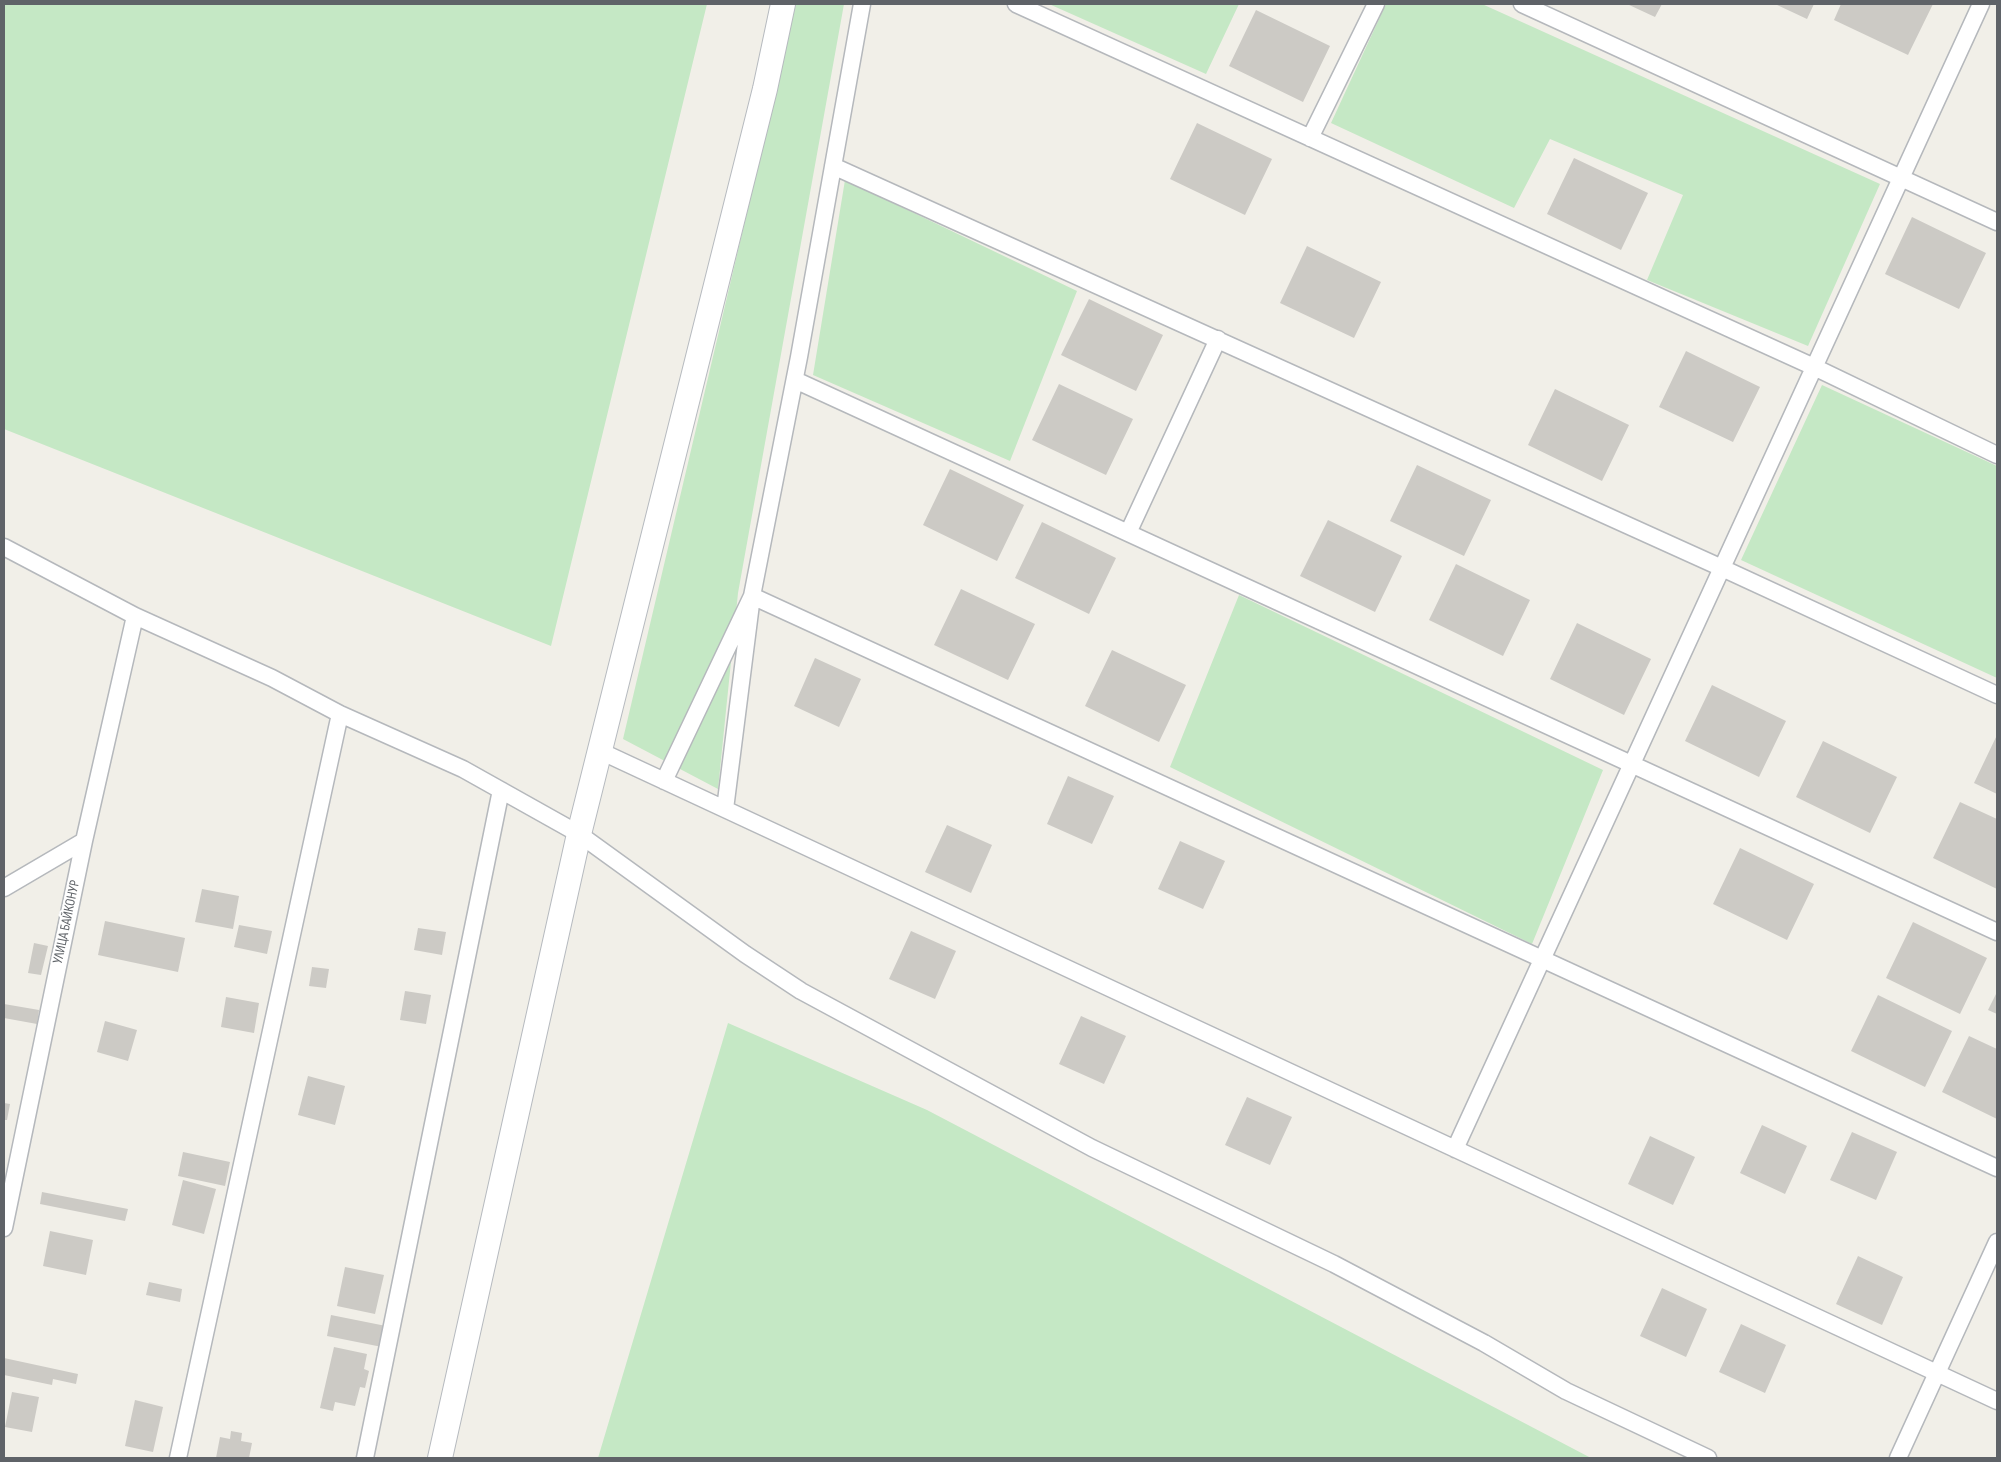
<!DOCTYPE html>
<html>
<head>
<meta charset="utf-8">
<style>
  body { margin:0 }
  #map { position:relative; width:2001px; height:1462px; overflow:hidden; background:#f1efe8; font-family:"Sofia Sans Condensed",sans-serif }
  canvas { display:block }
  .frame { position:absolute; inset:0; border:5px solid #5f6368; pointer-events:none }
</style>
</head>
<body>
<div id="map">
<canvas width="2001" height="1462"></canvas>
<div class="frame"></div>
</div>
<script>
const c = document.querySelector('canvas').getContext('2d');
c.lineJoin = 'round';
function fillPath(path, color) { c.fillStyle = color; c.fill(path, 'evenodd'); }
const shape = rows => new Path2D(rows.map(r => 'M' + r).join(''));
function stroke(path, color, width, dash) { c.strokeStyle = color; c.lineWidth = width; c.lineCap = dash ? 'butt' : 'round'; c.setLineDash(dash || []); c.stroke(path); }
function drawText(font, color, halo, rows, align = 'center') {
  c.font = font + ' "Sofia Sans Condensed",sans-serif'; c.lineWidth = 4; c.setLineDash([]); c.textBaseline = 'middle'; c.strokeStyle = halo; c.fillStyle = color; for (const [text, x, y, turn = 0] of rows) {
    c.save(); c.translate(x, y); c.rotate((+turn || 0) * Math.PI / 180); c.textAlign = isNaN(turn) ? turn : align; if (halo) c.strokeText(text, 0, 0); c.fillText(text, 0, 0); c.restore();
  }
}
fillPath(shape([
  [4,4,707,4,551,646,4,429],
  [796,4,844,4,738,593,718,789,623,739],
  [1049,4,1239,4,1206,74],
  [1386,4,1482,4,1880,184,1808,346,1647,280,1683,195,1550,139,1514,208,1331,123],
  [845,180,1077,291,1010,461,813,375],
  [1822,385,1997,466,1997,678,1741,560],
  [1239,595,1603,770,1532,944,1170,767],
  [728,1023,927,1110,1591,1458,598,1458]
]), '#c5e8c5');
fillPath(shape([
  [1627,4,1662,4,1655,17],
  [1775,4,1814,4,1807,19],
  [1841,4,1933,4,1908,55,1834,20],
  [1256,10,1330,46,1303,102,1229,66],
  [1197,123,1272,159,1245,215,1170,179],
  [1574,158,1648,193,1621,250,1547,214],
  [1912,217,1986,253,1959,309,1885,274],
  [1307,246,1381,282,1354,338,1280,303],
  [1089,299,1163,335,1136,391,1061,355],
  [1686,351,1760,387,1733,442,1659,407],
  [1059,384,1133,419,1106,475,1032,440],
  [1555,389,1629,425,1602,481,1528,445],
  [1417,465,1491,500,1464,556,1390,521],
  [950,469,1024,505,997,561,923,525],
  [1328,520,1402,556,1375,612,1300,576],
  [1042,522,1116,558,1089,614,1015,578],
  [1456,564,1530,600,1503,656,1429,620],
  [961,589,1035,624,1008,680,934,645],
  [1577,623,1651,659,1624,715,1550,679],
  [1112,650,1186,685,1159,742,1085,706],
  [815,658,861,679,839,727,794,706],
  [1712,685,1786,721,1759,777,1685,741],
  [1997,735,1997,794,1974,783],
  [1823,741,1897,777,1870,833,1796,797],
  [1068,776,1114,796,1092,844,1047,824],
  [1960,802,1997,819,1997,889,1933,858],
  [947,825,992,845,971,893,925,872],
  [1180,841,1225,861,1203,909,1158,889],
  [1740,848,1814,884,1787,940,1713,904],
  [202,889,239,896,233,929,195,922],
  [105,921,185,938,178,972,98,955],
  [1913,922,1987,958,1960,1014,1886,978],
  [239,925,272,931,267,954,234,947],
  [418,928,446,932,442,955,414,950],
  [911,931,956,951,935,999,889,979],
  [34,943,48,946,41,975,28,973],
  [312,967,329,969,326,988,309,986],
  [405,991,431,995,426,1024,400,1020],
  [1997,992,1997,1014,1988,1010],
  [1878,995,1952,1031,1925,1087,1851,1051],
  [226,997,259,1003,254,1033,221,1027],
  [4,1004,39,1010,37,1024,4,1018],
  [1081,1016,1126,1036,1104,1084,1059,1064],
  [105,1021,137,1030,128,1061,97,1052],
  [1969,1036,1997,1049,1997,1119,1942,1092],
  [308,1076,345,1086,335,1125,298,1115],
  [1247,1097,1292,1117,1270,1165,1225,1145],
  [4,1103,10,1104,7,1120,4,1120],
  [1762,1125,1807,1146,1785,1194,1740,1173],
  [1852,1132,1897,1152,1876,1200,1830,1180],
  [1650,1136,1695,1157,1673,1205,1628,1184],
  [183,1152,230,1162,225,1186,178,1176],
  [183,1180,216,1189,204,1234,172,1225],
  [42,1192,128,1209,125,1221,40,1204],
  [50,1231,93,1240,86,1275,43,1266],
  [1858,1256,1903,1277,1882,1325,1836,1304],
  [345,1267,384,1275,375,1314,337,1306],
  [149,1282,182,1289,180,1302,146,1295],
  [1662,1288,1707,1309,1686,1357,1640,1336],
  [331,1315,386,1326,382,1347,327,1336],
  [1741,1324,1786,1345,1765,1393,1719,1372],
  [334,1347,367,1354,364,1369,369,1371,365,1388,360,1387,355,1406,335,1402,333,1411,320,1408],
  [4,1358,78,1374,76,1384,53,1379,52,1385,4,1375],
  [12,1392,39,1397,32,1432,5,1427],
  [135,1400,163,1407,153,1452,125,1446],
  [231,1431,242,1433,241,1441,252,1443,249,1458,216,1458,220,1437,230,1439]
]), '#cccac5');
const street = shape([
  [1016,4,1814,367,1997,455],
  [1522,4,1997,222],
  [1310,138,1376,4],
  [833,166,1722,568,1997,695],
  [795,380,1997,932],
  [1128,533,1218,339],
  [4,547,135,616,272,678,340,714,463,769,579,834,745,954,801,991,1092,1148,1334,1264,1484,1343,1566,1391,1708,1458],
  [600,751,1997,1401],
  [664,781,752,596,1997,1168],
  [725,809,752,596,799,357,862,4],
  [4,888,84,841],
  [1455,1149,1981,4],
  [4,1228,84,841,135,616],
  [178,1458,340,714],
  [365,1458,501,790],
  [1898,1458,1997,1242]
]);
const secondary = shape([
  [440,1458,579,834,765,89,783,4]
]);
stroke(street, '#b5b8bc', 19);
stroke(secondary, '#b6babf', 26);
stroke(street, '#fff', 16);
stroke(secondary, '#fff', 24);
drawText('14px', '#5f6368', '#fff', [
  ["УЛИЦА БАЙКОНУР",67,922,-78]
]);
</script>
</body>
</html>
